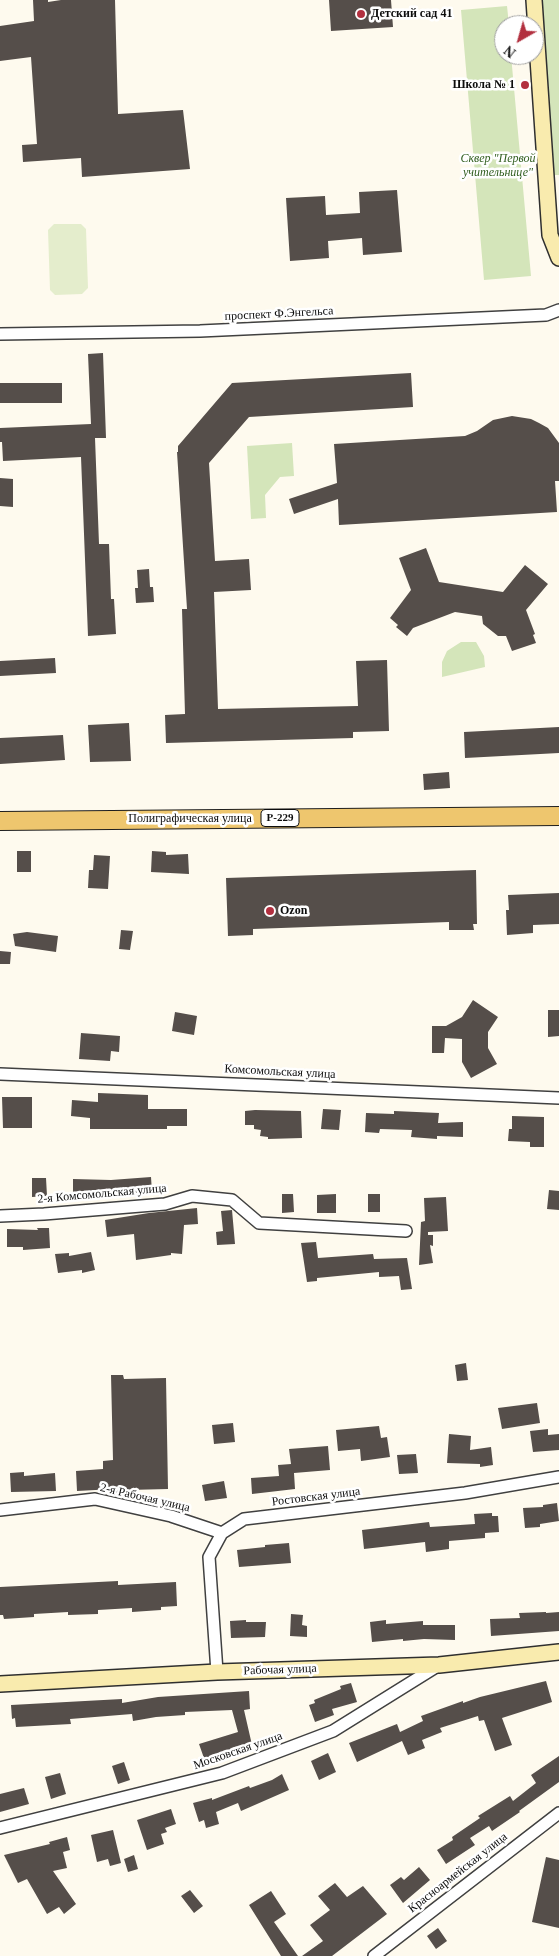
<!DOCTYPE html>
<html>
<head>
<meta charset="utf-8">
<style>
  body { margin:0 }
  #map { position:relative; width:559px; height:1956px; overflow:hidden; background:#fefaee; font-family:"Times New Roman",serif }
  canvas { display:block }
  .north { position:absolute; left:494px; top:15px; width:50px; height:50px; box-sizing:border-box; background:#fff; border:1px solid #9e9e9e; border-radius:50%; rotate:218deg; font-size:14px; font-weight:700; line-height:20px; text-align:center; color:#0d0d0d }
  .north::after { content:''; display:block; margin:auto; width:18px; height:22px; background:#b2303f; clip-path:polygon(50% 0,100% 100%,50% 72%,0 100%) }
</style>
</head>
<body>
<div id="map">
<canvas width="559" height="1956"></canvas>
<div class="north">N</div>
</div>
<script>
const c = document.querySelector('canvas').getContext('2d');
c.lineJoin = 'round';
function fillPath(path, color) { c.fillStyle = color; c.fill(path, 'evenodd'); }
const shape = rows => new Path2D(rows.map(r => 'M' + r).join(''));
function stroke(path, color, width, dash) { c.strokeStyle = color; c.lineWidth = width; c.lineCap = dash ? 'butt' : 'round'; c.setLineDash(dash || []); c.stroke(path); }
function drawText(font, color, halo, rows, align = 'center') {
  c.font = font + ' "Times New Roman",serif'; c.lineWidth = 5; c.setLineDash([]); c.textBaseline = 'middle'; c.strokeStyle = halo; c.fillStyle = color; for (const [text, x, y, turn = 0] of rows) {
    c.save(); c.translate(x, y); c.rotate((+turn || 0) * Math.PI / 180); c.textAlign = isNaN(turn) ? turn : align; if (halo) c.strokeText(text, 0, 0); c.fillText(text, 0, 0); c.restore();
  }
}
fillPath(shape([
  [540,0,559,0,559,175,554,175],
  [507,6,509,25,504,25,504,55,511,55,531,276,484,280,461,10],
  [292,443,294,476,280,477,265,495,266,518,251,519,247,446],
  [461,642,476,642,484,656,485,667,442,677,442,662,447,651]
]), '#d4e5ba');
fillPath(shape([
  [54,224,81,224,86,229,88,288,82,294,55,295,50,290,48,230]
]), '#e4edcc');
fillPath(shape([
  [33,0,48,0,48,2,61,0,115,0,118,114,183,110,190,169,82,177,81,158,23,162,22,145,37,144,31,57,0,61,0,26,34,21],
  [329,0,391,0,393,27,331,31],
  [397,190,402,252,363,255,362,238,328,241,329,258,290,261,286,198,325,196,326,215,360,213,359,192],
  [103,353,106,438,95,438,99,544,109,544,111,599,114,599,116,634,88,636,81,457,3,461,2,442,0,442,0,428,91,424,88,354],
  [411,373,413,407,249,417,209,463,215,561,249,559,251,590,214,592,218,709,358,706,356,661,387,660,389,731,353,732,353,738,166,743,165,715,185,714,182,609,187,609,177,452,178,452,178,446,232,383],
  [0,383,62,383,62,403,0,403],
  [512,416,531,419,539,423,548,428,559,443,559,481,555,481,557,512,339,525,338,499,294,514,289,499,337,483,334,444,465,436,477,431,493,420],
  [0,478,13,479,13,507,0,506],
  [426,548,439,582,503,592,525,565,548,584,526,610,535,634,533,635,536,643,512,651,506,636,498,636,483,624,482,616,455,612,413,628,407,636,396,627,398,625,390,618,411,590,399,558],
  [149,569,150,587,153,587,154,602,136,603,135,588,138,588,137,570],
  [55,658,56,673,0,676,0,661],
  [129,723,131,761,90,762,88,725],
  [559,727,559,753,465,758,464,732],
  [63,735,65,760,0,764,0,738],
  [449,772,450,788,424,790,423,774],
  [17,851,31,851,31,872,17,872],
  [152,851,166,852,166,855,188,854,189,874,151,872],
  [94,855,110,856,108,889,88,888,89,870,93,870],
  [476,870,477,924,473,924,474,930,449,930,449,922,253,929,253,935,228,936,226,878],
  [559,893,559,924,533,925,533,933,507,935,506,910,509,910,508,895],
  [121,930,133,931,130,950,119,949],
  [27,932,58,936,56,952,15,946,13,934],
  [0,951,11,952,10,964,0,964],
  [473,1000,498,1017,488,1032,488,1048,497,1064,471,1078,462,1062,462,1039,445,1038,444,1053,432,1053,432,1026,446,1026,462,1017],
  [548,1010,559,1010,559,1036,548,1037],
  [175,1012,197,1016,194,1035,172,1031],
  [81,1033,120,1036,119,1052,111,1051,110,1061,79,1059],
  [98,1093,148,1095,148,1109,187,1109,187,1126,167,1126,167,1129,90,1129,90,1118,71,1116,72,1100,98,1102],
  [2,1097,32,1097,32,1128,3,1128],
  [323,1109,341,1110,339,1130,321,1129],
  [255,1110,301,1111,302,1138,268,1139,268,1137,260,1136,261,1130,254,1129,254,1125,245,1125,245,1111],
  [394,1111,439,1113,438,1123,463,1122,463,1137,437,1136,437,1139,411,1137,412,1130,380,1129,379,1133,365,1132,366,1113,394,1114],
  [512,1116,544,1117,544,1147,530,1147,530,1142,508,1141,509,1129,512,1129],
  [151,1177,152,1192,73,1196,73,1179,111,1180],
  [32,1178,46,1178,47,1196,32,1197],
  [549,1190,559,1191,559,1210,547,1209],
  [282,1194,293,1194,294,1212,282,1213],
  [336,1194,336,1213,317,1213,317,1195],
  [368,1194,380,1194,380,1212,368,1212],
  [446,1197,448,1231,428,1232,428,1235,433,1235,433,1246,430,1245,433,1263,419,1265,421,1222,425,1221,424,1198],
  [197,1208,198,1224,184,1225,182,1254,171,1253,171,1255,136,1260,134,1234,107,1237,105,1220,149,1213],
  [232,1210,235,1244,217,1245,216,1232,223,1231,221,1211],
  [37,1228,49,1228,50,1248,23,1250,23,1247,7,1247,7,1229,38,1230],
  [316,1242,318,1258,373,1254,374,1259,407,1258,412,1289,401,1290,399,1276,379,1277,379,1272,317,1278,317,1281,307,1282,301,1243],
  [91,1252,95,1270,82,1273,82,1270,58,1273,55,1254,69,1253,69,1256],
  [466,1363,468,1380,457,1381,455,1365],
  [111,1375,123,1375,124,1379,166,1378,168,1489,127,1490,127,1492,114,1493,114,1489,77,1491,76,1471,103,1469,103,1461,113,1460],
  [537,1403,540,1423,502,1429,498,1408],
  [233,1423,235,1442,214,1444,212,1425],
  [379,1426,381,1438,387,1437,390,1457,361,1461,360,1449,338,1451,336,1430],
  [548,1429,548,1435,559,1434,559,1450,533,1452,530,1431],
  [449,1434,471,1436,470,1450,491,1447,493,1465,480,1467,480,1464,447,1463],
  [328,1446,330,1470,294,1473,295,1489,252,1494,251,1478,279,1476,278,1465,291,1464,289,1449],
  [416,1454,418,1473,399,1474,397,1455],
  [24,1472,24,1476,55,1473,56,1491,11,1492,10,1473],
  [224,1481,227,1498,205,1501,202,1485],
  [557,1503,559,1521,540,1524,540,1527,525,1528,523,1508,543,1507,543,1505],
  [492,1513,492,1516,498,1516,499,1532,485,1533,485,1538,449,1541,449,1549,426,1552,425,1542,364,1549,362,1530,429,1522,430,1527,475,1524,474,1514],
  [289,1543,291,1563,239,1567,237,1550,265,1547,265,1545],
  [118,1581,118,1585,176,1582,177,1606,161,1607,161,1610,132,1612,132,1608,98,1610,98,1614,68,1615,68,1612,34,1614,34,1617,4,1619,3,1615,0,1615,0,1587],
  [546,1612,546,1613,559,1612,559,1631,491,1636,490,1619,520,1618,519,1613],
  [291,1614,303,1615,302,1625,307,1626,307,1637,290,1636],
  [246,1620,246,1622,266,1622,265,1637,231,1638,230,1621],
  [386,1620,386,1624,423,1621,423,1625,455,1625,455,1640,424,1639,403,1641,403,1639,372,1642,370,1622],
  [546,1681,552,1702,502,1718,512,1745,495,1751,484,1720,479,1721,478,1716,440,1728,442,1732,422,1740,425,1748,408,1755,402,1741,357,1762,349,1743,397,1724,400,1732,423,1721,421,1716,463,1701,463,1703,480,1697],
  [351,1683,357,1702,332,1709,334,1715,315,1722,309,1705,315,1703,314,1700,341,1689,340,1686],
  [249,1691,250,1709,244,1710,252,1745,224,1751,225,1755,205,1761,199,1744,238,1732,232,1710,185,1712,185,1715,156,1717,133,1721,132,1714,70,1719,71,1724,16,1727,15,1718,12,1719,11,1705,122,1699,122,1703,158,1697],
  [328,1753,336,1772,319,1780,311,1761],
  [559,1756,559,1782,519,1811,520,1812,492,1831,489,1826,470,1838,475,1845,446,1864,437,1850,453,1840,452,1837,480,1818,478,1816,510,1796,513,1801,536,1783,531,1775],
  [124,1762,130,1780,118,1784,112,1766],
  [60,1773,66,1794,51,1799,45,1777],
  [282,1774,289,1790,241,1811,238,1803,216,1812,219,1824,206,1828,204,1820,199,1822,193,1803,212,1798,212,1800,249,1786,250,1788,272,1780],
  [24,1788,29,1804,0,1812,0,1794],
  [171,1809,176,1824,165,1828,167,1832,161,1834,164,1844,147,1850,137,1820],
  [113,1830,121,1863,110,1866,108,1859,97,1862,91,1835],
  [67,1837,70,1850,63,1852,67,1868,53,1871,76,1904,64,1914,59,1907,47,1914,27,1879,18,1883,4,1855,50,1844,49,1842],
  [134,1855,138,1869,128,1872,124,1859],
  [546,1857,559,1860,559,1928,532,1922],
  [419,1867,430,1880,403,1903,390,1885,401,1877,404,1880],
  [335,1883,347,1897,363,1886,387,1914,332,1956,302,1956,323,1941,310,1925,330,1910,318,1896],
  [190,1890,203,1906,194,1913,181,1896],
  [271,1891,286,1914,274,1922,298,1956,281,1956,249,1905],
  [438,1928,447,1941,436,1949,427,1936]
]), '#554e4a');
const street = shape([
  [0,334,200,331,546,315,559,310],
  [0,1074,559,1098],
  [0,1216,44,1214,165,1204,192,1196,232,1200,259,1223,406,1231],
  [0,1510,95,1499,171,1516,222,1533],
  [217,1672,209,1557,222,1533,244,1519,465,1493,559,1477],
  [0,1828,222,1773,333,1731,439,1665],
  [374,1956,559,1813]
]);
const secondary = shape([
  [534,0,550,235,559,258],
  [0,1684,217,1672,439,1665,559,1652]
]);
const primary = shape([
  [0,821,559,816]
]);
stroke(street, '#404040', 14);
stroke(secondary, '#2f2f2f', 18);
stroke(primary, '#1e1e1e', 20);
stroke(street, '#fff', 11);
stroke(secondary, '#f9ebae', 15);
stroke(primary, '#eec66e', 18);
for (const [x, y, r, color] of [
  [361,14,5,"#b2303f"],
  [525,85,5,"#b2303f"],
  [270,911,5,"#b2303f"]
]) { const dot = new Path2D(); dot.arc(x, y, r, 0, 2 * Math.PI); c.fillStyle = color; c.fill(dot); stroke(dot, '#fff', 2); }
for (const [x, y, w] of [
  [280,818,38]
]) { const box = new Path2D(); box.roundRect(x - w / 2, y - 8.5, w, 17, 4); c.fillStyle = '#fff'; c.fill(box); stroke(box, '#0d0d0d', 1); }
drawText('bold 11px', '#0d0d0d', null, [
  ["Р-229",280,818]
]);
drawText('bold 12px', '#0d0d0d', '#fff', [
  ["Детский сад 41",371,14],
  ["Школа № 1",515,85,"right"],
  ["Ozon",280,911]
], 'left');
drawText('italic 12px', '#336022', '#fff', [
  ["Сквер \"Первой",498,159],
  ["учительнице\"",498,173]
]);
drawText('12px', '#0d0d0d', '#fff', [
  ["проспект Ф.Энгельса",279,314,-3],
  ["Полиграфическая улица",190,819],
  ["Комсомольская улица",280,1072,3],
  ["2-я Комсомольская улица",102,1194,-5],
  ["Ростовская улица",316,1497,-7],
  ["2-я Рабочая улица",145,1498,13],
  ["Рабочая улица",280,1670,-2],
  ["Московская улица",238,1751,-19],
  ["Красноармейская улица",458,1873,-38]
]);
</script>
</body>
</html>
